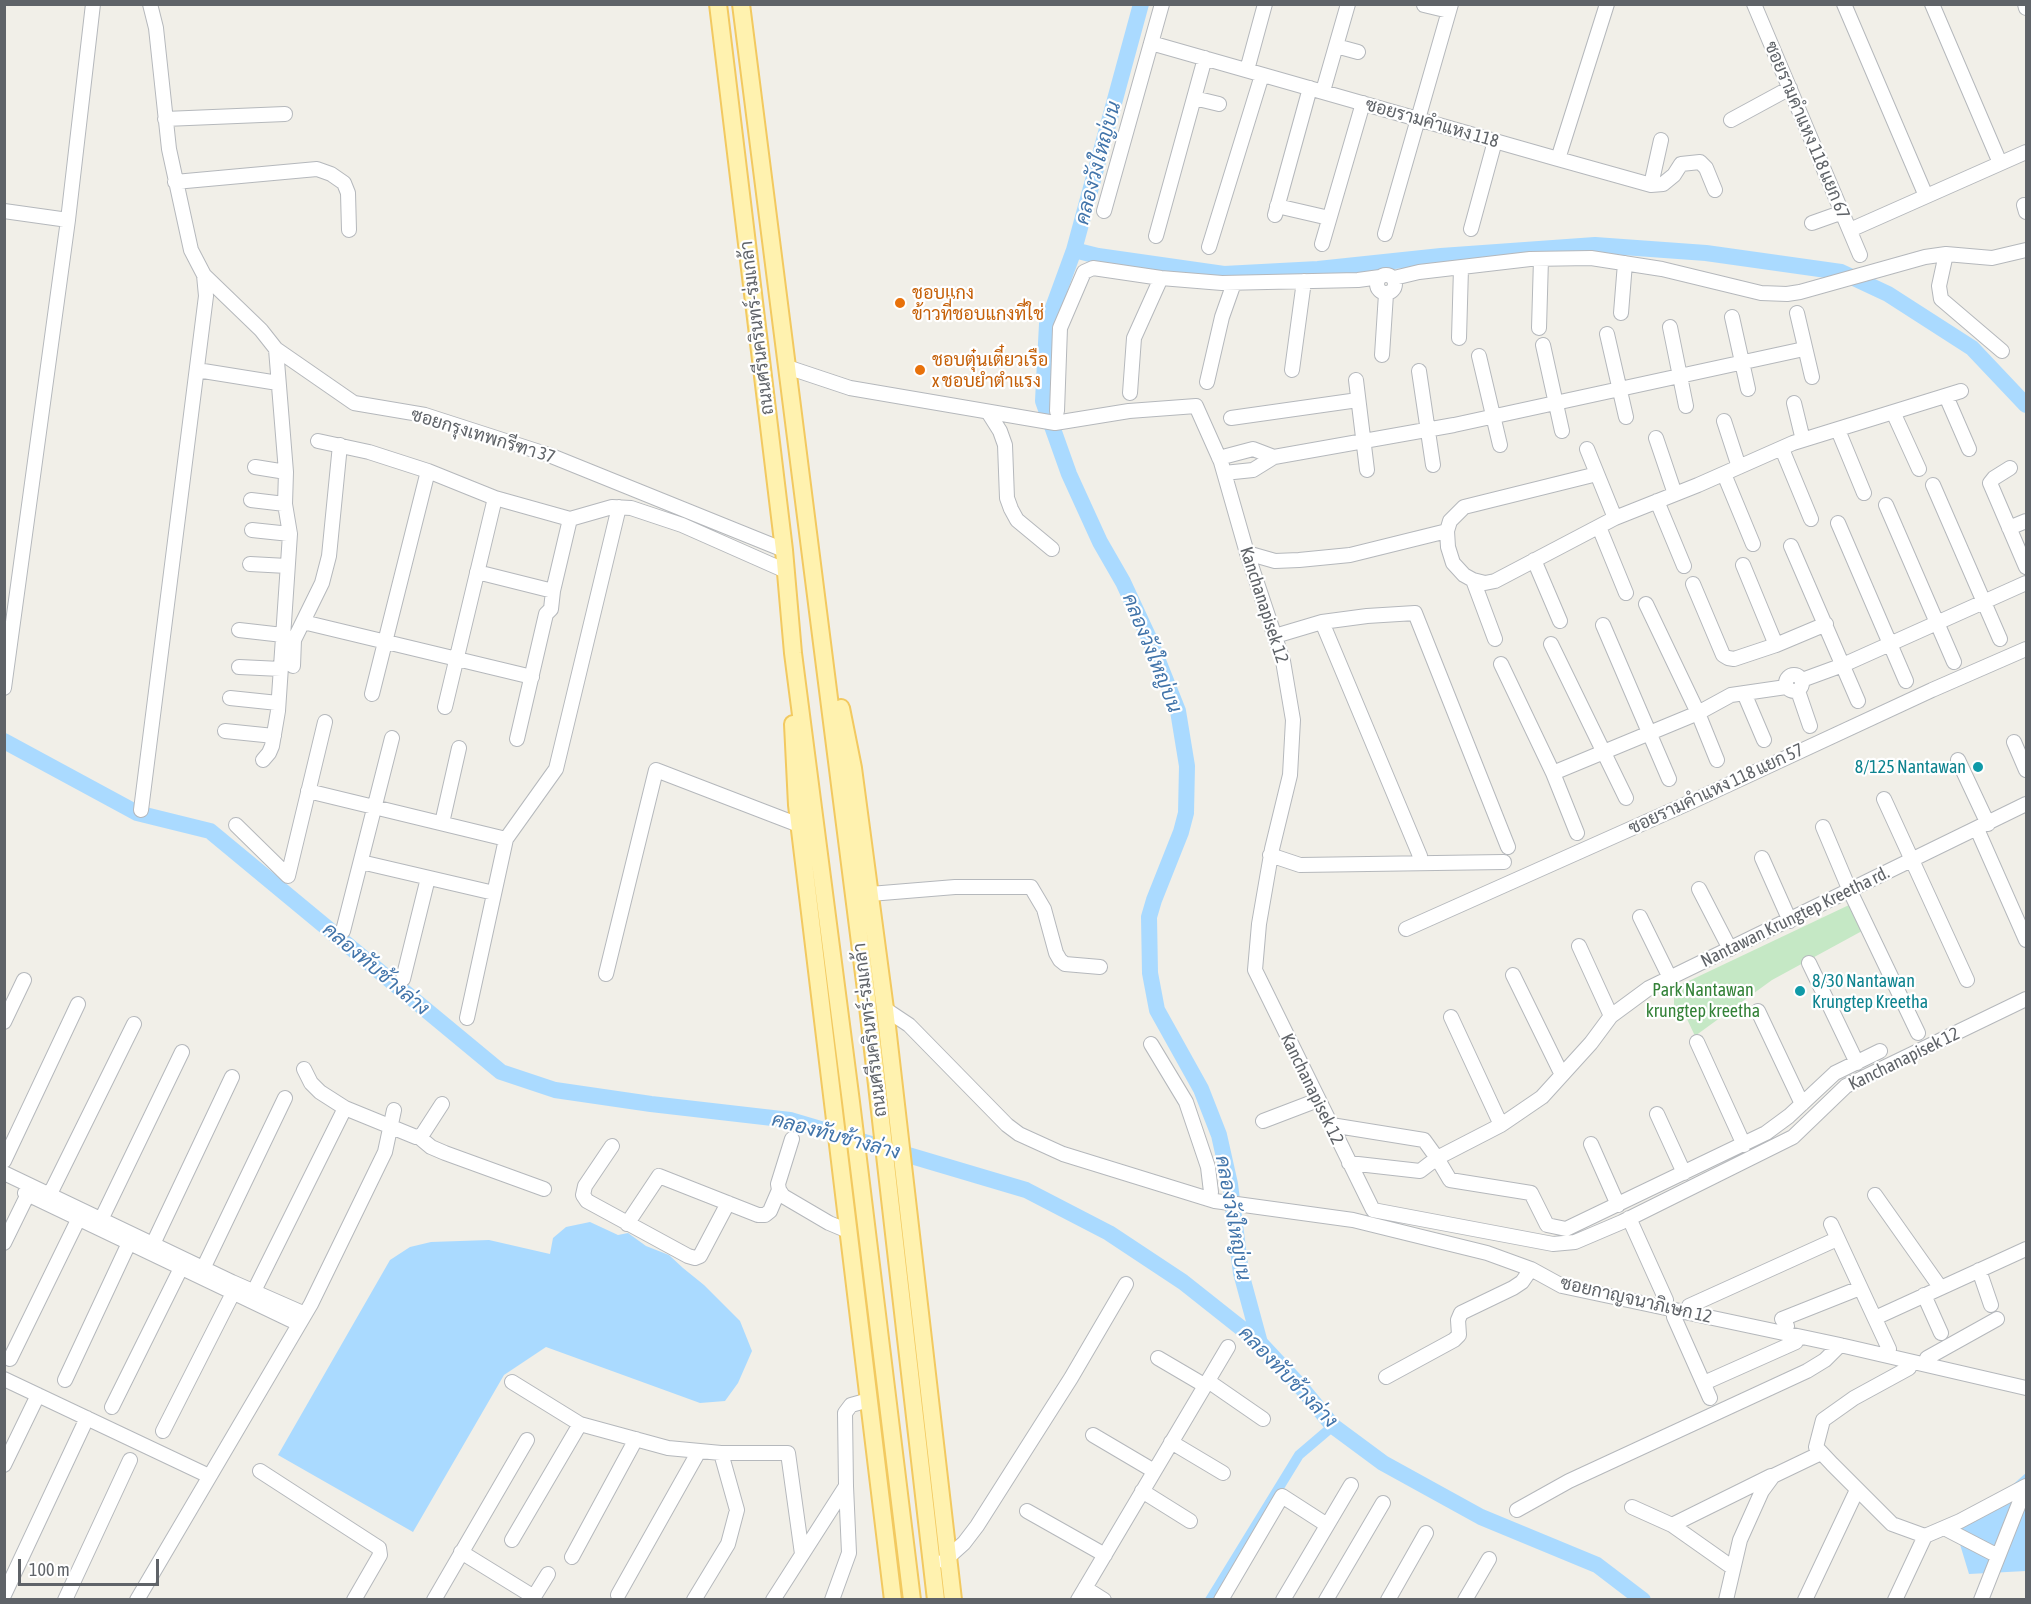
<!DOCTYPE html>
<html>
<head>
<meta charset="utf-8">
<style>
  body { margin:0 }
  #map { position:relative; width:2031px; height:1604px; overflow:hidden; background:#f1efe8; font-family:"Asap Condensed",sans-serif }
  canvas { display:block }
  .frame { position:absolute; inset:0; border:6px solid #5f6368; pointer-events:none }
  .scale { position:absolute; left:18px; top:1559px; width:141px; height:27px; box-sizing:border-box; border:3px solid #5f6368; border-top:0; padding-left:8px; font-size:18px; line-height:21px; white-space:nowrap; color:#5f6368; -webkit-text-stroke:4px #fff; paint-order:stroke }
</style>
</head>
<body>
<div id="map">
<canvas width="2031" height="1604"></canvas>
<div class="frame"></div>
<div class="scale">100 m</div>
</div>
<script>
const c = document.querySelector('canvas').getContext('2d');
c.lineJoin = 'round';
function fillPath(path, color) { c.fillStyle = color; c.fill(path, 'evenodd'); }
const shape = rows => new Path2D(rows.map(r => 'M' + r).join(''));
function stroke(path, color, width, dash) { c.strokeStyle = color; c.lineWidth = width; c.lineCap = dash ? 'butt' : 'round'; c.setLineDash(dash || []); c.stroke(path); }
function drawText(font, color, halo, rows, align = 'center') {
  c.font = font + ' "Asap Condensed",Sarabun,sans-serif'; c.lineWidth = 4.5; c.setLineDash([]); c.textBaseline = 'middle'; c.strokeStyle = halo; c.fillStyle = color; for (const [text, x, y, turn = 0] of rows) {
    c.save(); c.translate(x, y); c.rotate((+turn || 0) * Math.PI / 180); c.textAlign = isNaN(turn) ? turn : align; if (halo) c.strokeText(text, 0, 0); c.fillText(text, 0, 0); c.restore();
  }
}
fillPath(shape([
  [1849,905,1862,931,1772,980,1695,1036,1687,1019,1674,1018,1674,988]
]), '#c5e8c5');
fillPath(shape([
  [590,1222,618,1235,628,1233,646,1246,669,1255,683,1268,704,1285,740,1321,752,1351,738,1383,725,1401,700,1403,546,1347,504,1375,413,1532,278,1455,390,1260,410,1247,431,1242,489,1240,550,1254,553,1238,566,1227],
  [2026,1473,2026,1571,1969,1574,1952,1518,1985,1509]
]), '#aadaff');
stroke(shape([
  [1210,1600,1299,1455,1333,1426]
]), '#aadaff', 10);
stroke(shape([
  [1141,4,1074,250,1047,324,1043,401,1069,474,1100,542,1123,582,1149,638,1178,711,1187,766,1186,813,1181,832,1154,900,1149,917,1150,973,1157,1010,1201,1089,1219,1135,1230,1184,1241,1273,1260,1343],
  [1074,250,1098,256,1224,274,1318,269,1441,256,1595,245,1706,253,1841,272,1888,294,1972,348,2026,405],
  [4,741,137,813,210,831,501,1072,555,1090,651,1104,790,1120,1026,1190,1109,1233,1183,1282,1260,1343,1300,1386,1333,1426,1383,1463,1481,1517,1597,1565,1643,1600]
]), '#aadaff', 16);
const minor = shape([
  [150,4,156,28,169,149,191,250,204,275,261,330,276,349,354,403,425,415,549,455,784,550],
  [1754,4,1860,255],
  [1844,4,1926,196],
  [1932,4,2000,163],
  [2025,4,2026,8],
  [1424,5,1449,11],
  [1151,43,1558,159,1607,4],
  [1336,46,1358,52],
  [1247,70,1265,4],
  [1323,91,1348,4],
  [1194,98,1219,104],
  [165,119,285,114],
  [1731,120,1790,88],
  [1558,159,1651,185,1663,184,1674,175,1681,164,1700,162,1706,168,1715,190],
  [175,182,317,169,331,174,344,183,348,193,349,230],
  [1651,185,1661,140],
  [2024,205,2026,212],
  [1277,206,1329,218],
  [4,211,68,220],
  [1104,211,1162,4],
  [1275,215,1310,88],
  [1812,223,1843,212],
  [1471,229,1495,141],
  [1850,230,2026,152],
  [1385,234,1451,4],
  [1156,236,1205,58],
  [1322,244,1363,103],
  [1209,247,1262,75],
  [1946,254,1939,286,1941,299,2002,351],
  '1377 284a9 9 0 1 1 18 0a9 9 0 1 1-18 0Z',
  [1394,278,1419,272,1530,259,1591,258,1662,269,1761,293,1787,294,1800,292,1925,257,1946,254,1992,258,2026,250],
  [1621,313,1625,263],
  [1797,313,1812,377],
  [1732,317,1748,389],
  [1670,327,1686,406],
  [1539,328,1541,259],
  [1607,334,1626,417],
  [1459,338,1461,268],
  [1543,345,1562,431],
  [1382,355,1386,294],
  [1479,356,1500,445],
  [787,367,850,388,1055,423,1129,411,1196,406,1221,462,1247,553,1283,661,1293,720,1290,775,1272,849,1259,924,1255,970,1373,1210,1553,1244,1575,1242,1622,1222,1793,1137,1846,1086,2026,999],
  [197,370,278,383],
  [1292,370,1304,281],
  [1419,371,1433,465],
  [1356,380,1367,470],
  [1207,382,1222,317,1234,283],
  [1130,393,1134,338,1161,278],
  [1946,396,1969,449],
  [1794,403,1803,440],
  [1057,411,1060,328,1084,272,1093,268,1161,278,1222,283,1358,280,1380,277],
  [988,412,1000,431,1005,445,1007,498,1011,509,1017,520,1052,549],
  [1893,412,1919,469],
  [1231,418,1358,400],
  [1724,421,1739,467],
  [1838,430,1864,493],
  [1656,438,1675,494],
  [318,441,369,452,428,471,495,498,570,519],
  [1587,449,1615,518],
  [1782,449,1811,519],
  [1219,458,1253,449,1274,457],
  [255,467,286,472],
  [2010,468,1994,478,1990,483,2026,567],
  [1224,473,1253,470,1274,457,1454,425,1804,349],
  [1597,474,1464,507,1450,521,1447,531,1448,547,1453,563,1464,575,1473,580,1485,583,1495,581,1615,518,1698,485,1793,443,1961,391],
  [1724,474,1753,544],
  [1933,485,2000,639],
  [251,500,285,504],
  [1657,501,1684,566],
  [1886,505,1954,662],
  [1838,523,1906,681],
  [1599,527,1626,593],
  [2009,528,2026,521],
  [252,530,290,534],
  [1791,546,1858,701],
  [1247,553,1275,561,1299,560,1350,555,1447,531],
  [1534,560,1560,621],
  [250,564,287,566],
  [1743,565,1776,645],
  [477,572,553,591],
  [1473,580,1495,639],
  [1693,584,1723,655,1728,658,1734,659,1776,645,1826,624],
  [1646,604,1698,713,1717,760],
  [303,622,532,677],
  [1322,622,1420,856],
  [1603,625,1669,779],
  [239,630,283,635],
  [1275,636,1322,622,1367,616,1415,613,1508,847],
  [1551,644,1626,798],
  [1501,664,1553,773,1577,833],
  [293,666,294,640,322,583,329,556,340,445],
  [239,667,281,669],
  '1786 683a8 8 0 1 1 16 0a8 8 0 1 1-16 0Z',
  [1802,680,1843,665,2026,583],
  [4,688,68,220,93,4],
  [1798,691,1810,726],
  [1744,693,1764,740],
  [372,694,428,471],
  [230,698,278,703],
  [445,707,495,498],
  [225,731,274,736],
  [517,739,546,614,551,609,553,591,570,519,612,507,631,508,682,525,786,571],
  [2014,742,2026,770],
  [263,760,269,753,272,746,278,711,290,534,285,504,286,472,276,349],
  [1958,760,1988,824],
  [1553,773,1698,713,1731,695,1786,687],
  [308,791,506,839],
  [1884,799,1967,980],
  [141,810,206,296,204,275],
  [442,823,459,748],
  [236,825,288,876,325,722],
  [1823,827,1850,891,1918,1033],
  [1977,829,2026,940],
  [1270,855,1300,865,1504,862],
  [1762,858,1790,921],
  [361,862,494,893],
  [1699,889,1730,949],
  [870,894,955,887,1031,887,1044,909,1056,953,1060,960,1065,964,1100,967],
  [1640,917,1670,978],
  [1406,929,1693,801,1932,690,2026,649],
  [343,931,392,738],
  [1579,946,1611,1016],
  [1809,963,1857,1063],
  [606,974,656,770,799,825],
  [1513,975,1562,1075],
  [403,979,428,878],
  [885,1009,909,1025,1007,1125,1019,1134,1063,1154,1215,1201,1353,1220,1487,1253,1531,1269,1562,1286,1840,1345,2026,1388],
  [1758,1011,1802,1104],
  [1451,1017,1501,1125],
  [467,1018,506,839,556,769,619,507],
  [4,1022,24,980],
  [1697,1042,1744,1145],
  [1151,1044,1186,1102,1208,1167,1211,1192,1209,1199],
  [1880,1051,1835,1073,1789,1116,1766,1133,1566,1229,1547,1225,1531,1193,1450,1180,1437,1158,1501,1125,1542,1097,1591,1043,1611,1016,1649,988,2026,804],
  [304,1069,311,1083,320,1092,345,1108,416,1137,422,1135,442,1104],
  [1657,1114,1684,1173],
  [1263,1121,1318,1100],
  [1331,1125,1424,1140,1437,1158,1420,1171,1349,1163],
  [419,1137,431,1147,445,1153,544,1189],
  [792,1139,778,1184,779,1190,783,1196,829,1223,848,1231],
  [1591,1144,1618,1205],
  [612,1146,585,1186,583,1195,587,1201,688,1256,695,1258,700,1256,728,1203],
  [4,1161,78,1004],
  [4,1173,232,1282,305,1314],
  [25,1193,299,1324],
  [50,1194,134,1024],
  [1875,1195,1940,1287],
  [1629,1218,1666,1300],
  [627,1224,659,1176,758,1215,765,1215,770,1211,779,1190],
  [1831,1224,1889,1349],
  [98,1226,182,1052],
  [4,1243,28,1194],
  [153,1244,232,1077],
  [1979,1270,1991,1305],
  [200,1275,285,1098],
  [254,1291,345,1108],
  [1924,1295,1941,1333],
  [1689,1306,1837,1239],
  [1674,1317,1710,1398],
  [1875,1318,2026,1249],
  [1787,1326,1782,1319,1860,1288],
  [1158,1358,1204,1385],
  [1927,1358,1997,1319],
  [10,1359,78,1220],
  [1909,1368,1854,1398,1823,1420,1816,1447,1832,1464,1892,1524,1925,1536,1960,1521,2026,1486],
  [1386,1377,1454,1340,1459,1335,1458,1320,1461,1313,1513,1288,1522,1282,1531,1269],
  [4,1379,209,1476],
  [65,1380,129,1243],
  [1208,1381,1263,1419],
  [512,1382,580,1424,668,1448,721,1453,788,1453,802,1554],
  [1704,1383,1796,1342],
  [112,1407,181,1268],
  [163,1431,233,1293],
  [1093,1435,1154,1471],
  [1171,1442,1223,1473],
  [4,1465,38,1395],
  [260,1471,379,1548,380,1555,354,1600],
  [1142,1491,1190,1521],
  [1632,1507,1672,1525,1733,1568],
  [1517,1510,1569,1481,1807,1371,1825,1360,1840,1345],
  [1027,1511,1105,1555],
  [1672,1525,1771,1476],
  [1944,1528,1998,1556],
  [512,1540,580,1424],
  [461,1552,534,1597],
  [572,1557,636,1439],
  [944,1561,964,1543,977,1526,1071,1378,1126,1284],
  [1085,1588,1104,1600],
  [4,1595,87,1418],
  [618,1595,699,1451],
  [65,1600,130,1460],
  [137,1600,311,1304,385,1152,394,1110],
  [434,1600,527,1440],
  [532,1600,548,1574],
  [694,1600,728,1544,737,1510,721,1453],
  [773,1600,846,1486,845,1413,851,1405,869,1400],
  [832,1600,849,1553,846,1486],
  [1078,1600,1228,1347],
  [1221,1600,1282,1496,1327,1525],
  [1283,1600,1351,1485],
  [1326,1600,1383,1503],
  [1388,1600,1426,1533],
  [1465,1600,1489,1559],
  [1726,1600,1740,1540,1762,1491,1773,1476,1821,1453],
  [1805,1600,1857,1490],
  [1895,1600,1925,1536],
  [1981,1600,2026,1486]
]);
const major = shape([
  [718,4,784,550,793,653,851,1102,912,1600],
  [741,4,867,998,936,1600],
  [841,708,853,768,885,1009,953,1600],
  [793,724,797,805,893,1600]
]);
stroke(minor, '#b5b8bc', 16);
stroke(major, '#f2c960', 20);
stroke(minor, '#fff', 14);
stroke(major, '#fff2af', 16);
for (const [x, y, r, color] of [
  [900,303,6,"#e8710a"],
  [920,370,6,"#e8710a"],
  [1978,767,6,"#0f9aa8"],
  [1800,991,6,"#0f9aa8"]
]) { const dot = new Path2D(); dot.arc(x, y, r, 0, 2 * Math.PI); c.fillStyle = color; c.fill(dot); stroke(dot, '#fff', 2); }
drawText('18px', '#5f6368', '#fff', [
  ["ซอยรามคำแหง 118",1432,123,16],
  ["ซอยรามคำแหง 118 แยก 67",1807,130,67],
  ["ถนนศรีนครินทร์-ร่มเกล้า",757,328,-97],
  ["ซอยกรุงเทพกรีฑา 37",483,436,17],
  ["Kanchanapisek 12",1264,605,72],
  ["ซอยรามคำแหง 118 แยก 57",1716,789,-25],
  ["Nantawan Krungtep Kreetha rd.",1795,917,-26],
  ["ถนนศรีนครินทร์-ร่มเกล้า",870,1030,-97],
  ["Kanchanapisek 12",1904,1059,-26],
  ["Kanchanapisek 12",1312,1089,64],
  ["ซอยกาญจนาภิเษก 12",1636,1300,13]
]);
drawText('18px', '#c56008', '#fff', [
  ["ชอบแกง",912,293],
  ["ข้าวที่ชอบแกงที่ใช่",912,314],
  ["ชอบตุ๋นเตี๋ยวเรือ",932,360],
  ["x ชอบยำตำแรง",932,381]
], 'left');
drawText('18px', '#0d838f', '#fff', [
  ["8/125 Nantawan",1966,767],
  ["8/30 Nantawan",1812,981,"left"],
  ["Krungtep Kreetha",1812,1002,"left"]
], 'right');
drawText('18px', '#348238', '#fff', [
  ["Park Nantawan",1703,990],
  ["krungtep kreetha",1703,1011]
]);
drawText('italic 20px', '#4174aa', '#fff', [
  ["คลองวังใหญ่บน",1098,163,-75],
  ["คลองวังใหญ่บน",1152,653,68],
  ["คลองทับช้างล่าง",376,969,40],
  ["คลองทับช้างล่าง",836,1136,15],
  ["คลองวังใหญ่บน",1233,1218,80],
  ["คลองทับช้างล่าง",1288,1377,46]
]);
</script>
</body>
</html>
